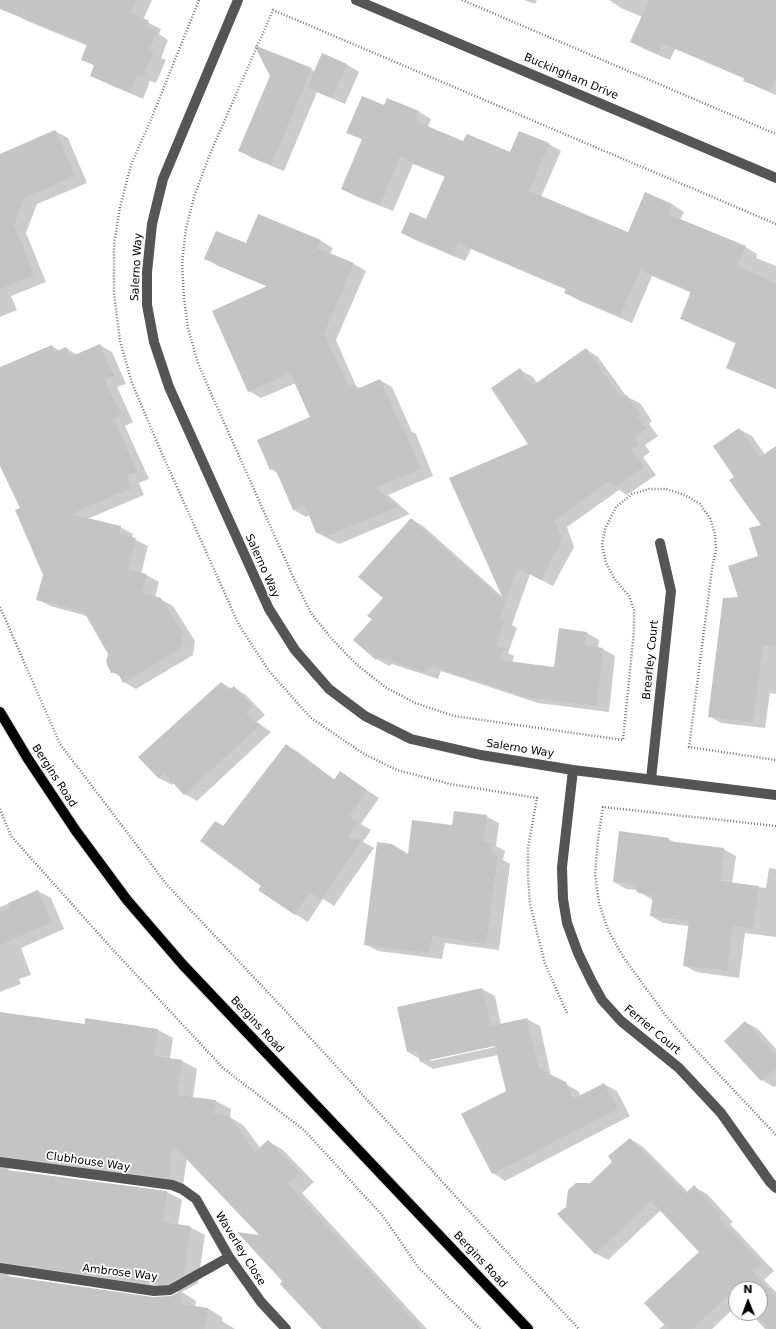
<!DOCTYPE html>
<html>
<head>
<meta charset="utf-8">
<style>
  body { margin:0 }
  #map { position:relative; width:776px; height:1329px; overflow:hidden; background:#fff; font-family:"DejaVu Sans",sans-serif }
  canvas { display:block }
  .north { position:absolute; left:728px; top:1281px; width:40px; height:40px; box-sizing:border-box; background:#fff; border:1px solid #999; border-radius:50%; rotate:359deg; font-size:11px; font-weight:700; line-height:16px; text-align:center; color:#000 }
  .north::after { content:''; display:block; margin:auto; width:14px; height:18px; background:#000; clip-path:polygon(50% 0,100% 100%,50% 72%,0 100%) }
</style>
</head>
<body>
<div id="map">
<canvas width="776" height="1329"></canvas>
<div class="north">N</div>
</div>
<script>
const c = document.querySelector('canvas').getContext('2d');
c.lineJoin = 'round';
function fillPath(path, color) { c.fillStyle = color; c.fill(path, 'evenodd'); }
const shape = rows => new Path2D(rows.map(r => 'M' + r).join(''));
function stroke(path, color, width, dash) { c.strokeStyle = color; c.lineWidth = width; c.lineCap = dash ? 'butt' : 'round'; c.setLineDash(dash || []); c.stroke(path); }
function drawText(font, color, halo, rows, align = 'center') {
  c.font = font + ' "DejaVu Sans",sans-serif'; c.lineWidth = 3.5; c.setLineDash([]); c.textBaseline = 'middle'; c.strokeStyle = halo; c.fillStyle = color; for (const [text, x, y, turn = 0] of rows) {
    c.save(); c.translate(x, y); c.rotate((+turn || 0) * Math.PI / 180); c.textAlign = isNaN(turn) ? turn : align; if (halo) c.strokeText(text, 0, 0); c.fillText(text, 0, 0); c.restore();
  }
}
fillPath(shape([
  [4,0,152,0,143,20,161,29,159,34,168,40,161,58,166,60,156,83,150,81,143,99,104,82,91,75,95,66,82,59,88,46,27,21,15,14],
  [524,0,537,0,535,4],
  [609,0,776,0,776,95,757,87,745,80,745,79,675,49,670,60,644,49,631,42,642,17,621,8],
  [346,64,359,72,345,104,317,92,284,171,252,158,240,150,311,69,315,72],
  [387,99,419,112,431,119,428,127,464,142,510,153,519,132,549,144,561,151,541,197,628,234,645,194,672,204,684,212,680,220,745,247,757,254,756,258,776,266,776,371,737,344,694,325,681,318,692,293,652,276,632,323,578,300,566,293,567,290,471,249,465,261,415,240,402,233,427,220,445,177,413,164,393,211,355,196,342,189,363,140,348,132,384,106],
  [55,131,68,138,87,183,37,204,26,233,46,282,11,296,17,310,0,317,0,155],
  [321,241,333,248,330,254,354,264,366,271,336,340,356,386,361,388,380,380,392,387,412,432,416,434,433,476,388,495,410,514,339,544,317,533,310,515,306,517,294,510,278,474,271,469,312,418,296,383,261,398,249,391,268,287,218,266,206,258,247,245],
  [100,345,112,352,126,384,117,387,133,422,125,426,149,479,139,483,144,495,87,519,120,527,133,534,132,538,148,546,141,574,146,575,159,582,155,598,160,599,173,606,195,641,193,655,136,689,124,682,121,677,112,672,109,654,87,616,50,606,38,599,44,575,21,509,0,463,0,368,52,346,60,351,66,348,77,355],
  [586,349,598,357,627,397,640,403,652,421,649,424,658,436,645,445,650,452,643,457,656,475,627,495,619,490,567,527,574,547,553,586,530,574,512,625,517,628,508,653,514,656,512,663,555,669,587,633,599,640,598,648,603,649,615,656,609,712,538,703,441,671,438,679,392,664,389,666,377,659,355,640,373,619,384,598,411,519,423,526,504,598,529,444,520,370,533,377,537,383],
  [739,429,752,436,764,453,763,457,776,447,776,511,736,477],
  [776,521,776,694,770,693,765,728,721,723,709,716,759,557],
  [222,683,232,689,234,688,246,695,265,715,257,722,271,732,197,801,185,794,174,783,172,785,159,778],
  [286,745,298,752,335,780,340,773,379,798,361,824,371,830,363,842,374,848,334,906,323,899,308,922,295,914,262,886,224,827],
  [486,816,499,823,496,846,505,851,503,860,510,864,499,950,445,943,442,959,378,951,365,944,409,855,453,826],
  [668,839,676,843,723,849,736,856,732,884,766,888,769,868,776,869,776,937,745,933,739,978,696,972,684,965,689,926,663,923,651,916,653,900,639,892,637,890,626,889,614,882],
  [38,891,51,898,64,929,21,948,31,975,19,979,21,984,0,992,0,907],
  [482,989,495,996,501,1025,527,1019,540,1026,551,1076,578,1091,581,1096,604,1084,617,1091,630,1116,505,1181,493,1173,507,1092,498,1055,433,1069,421,1062,420,1059,408,1052,398,1008],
  [500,1044,500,1046,430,1061,430,1059],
  [0,1013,86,1025,158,1030,173,1038,170,1059,182,1061,197,1069,193,1098,216,1101,231,1109,230,1117,244,1126,261,1149,268,1141,283,1150,314,1182,302,1193,427,1329,323,1329,284,1281,261,1236,187,1158,183,1186,10,1166,8,1171,167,1192,182,1200,178,1225,190,1227,205,1235,198,1283,182,1292,196,1301,195,1307,207,1308,222,1317,222,1321,235,1329,0,1329],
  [10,1272,170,1292,182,1292,171,1297,153,1298,8,1277],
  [745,1022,758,1029,776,1049,776,1086,774,1087,762,1080,725,1041],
  [630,1139,642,1146,688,1192,694,1187,707,1194,733,1222,730,1224,774,1271,764,1280,776,1292,776,1329,765,1329,750,1313,760,1313,760,1289,736,1289,736,1306,712,1329,659,1329,665,1324,700,1252,661,1210,608,1260,595,1253,590,1184,613,1162]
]), '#0003');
fillPath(shape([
  [0,0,136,0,131,13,149,21,146,28,157,32,149,50,154,52,143,77,138,74,130,93,90,76,94,65,81,60,87,44,0,9],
  [649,0,776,0,776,76,770,91,743,81,745,77,662,43,658,54,630,42],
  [254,45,312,68,271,165,238,151,270,76],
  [322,53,347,64,332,98,307,88],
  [362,96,384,105,387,98,419,111,415,121,463,141,467,134,510,152,519,131,549,143,529,191,628,232,645,192,672,204,668,214,746,246,737,266,776,283,776,389,726,368,736,342,680,319,691,291,640,270,620,316,564,293,566,289,458,243,453,255,401,233,410,212,426,219,445,176,400,157,380,205,341,189,362,139,346,133],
  [55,130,75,176,24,198,14,225,34,275,0,289,0,154],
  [258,214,321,240,317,248,354,263,324,333,348,386,354,384,357,389,380,379,401,426,403,426,421,469,376,488,398,507,325,537,323,531,316,533,305,505,293,510,275,468,270,470,257,440,310,417,290,373,248,392,212,311,267,286,204,259,216,231,246,243],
  [100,344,114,376,105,380,121,415,114,419,137,472,127,476,132,488,70,514,121,526,119,534,136,538,128,570,147,574,142,593,161,598,183,633,181,648,123,683,118,673,111,673,106,662,108,654,84,612,36,600,43,575,15,510,20,508,0,466,0,367,52,345,55,352,66,347,70,357],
  [586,348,622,399,627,395,640,414,637,416,646,429,634,438,639,445,631,450,644,467,614,488,609,481,555,520,562,539,541,580,517,568,500,618,505,620,496,646,503,648,499,660,554,667,559,628,587,632,585,645,603,648,597,706,525,697,429,665,426,673,379,657,376,660,353,640,372,619,367,616,383,598,358,577,411,518,504,601,449,478,528,444,491,388,520,368,532,386],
  [739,428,760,457,776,446,776,646,763,645,753,722,708,717,723,598,738,597,728,566,758,556,749,528,761,525,729,480,734,477,713,446],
  [221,682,229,690,234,686,253,707,246,714,260,725,184,795,164,773,159,779,138,757],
  [286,744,334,780,340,771,367,790,349,816,359,822,348,838,362,840,321,900,310,892,295,915,258,890,261,886,200,841,215,821,223,826],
  [454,811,487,815,483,841,493,843,491,854,498,856,486,944,432,936,430,953,364,945,377,842,392,844,408,854,412,820,452,825],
  [619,831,669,838,668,841,724,848,720,881,759,886,753,929,733,926,727,971,683,966,689,921,650,916,653,895,638,893,632,884,613,882],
  [38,890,52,922,0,945,0,912,10,908,8,903],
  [482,988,491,1026,527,1018,539,1069,566,1082,573,1099,604,1083,618,1109,492,1174,461,1114,506,1091,495,1046,420,1062,417,1050,407,1052,397,1007],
  [0,1012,85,1024,85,1018,158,1029,154,1056,182,1060,177,1095,216,1100,214,1114,229,1116,255,1152,268,1140,300,1173,288,1184,422,1329,322,1329,280,1284,282,1281,237,1232,259,1235,173,1145,169,1178,0,1156],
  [745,1021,776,1055,776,1068,761,1081,724,1041],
  [630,1138,685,1194,694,1185,721,1214,718,1217,762,1263,753,1272,776,1297,776,1329,769,1329,754,1313,760,1313,760,1289,736,1289,736,1294,733,1291,692,1329,668,1329,644,1303,699,1252,651,1201,595,1254,557,1214,566,1207,568,1190,576,1183,590,1183,612,1162,608,1156],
  [0,1169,167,1191,163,1222,190,1226,184,1275,168,1284,154,1284,0,1262],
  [0,1275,153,1297,171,1296,181,1291,180,1304,208,1308,205,1329,0,1329]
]), '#c4c4c4');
const major = shape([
  [0,712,28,759,76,831,127,900,183,965,528,1329]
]);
stroke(major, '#dbdbdb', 12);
stroke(shape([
  [199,0,152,117,131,165,120,207,114,244,114,293,120,341,132,383,159,447,239,625,269,671,311,718,364,754,397,770,450,784,537,798,528,848,528,876,530,904,545,964,567,1013],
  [462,0,776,134],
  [776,224,273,10,210,154,195,194,186,228,182,264,184,298,188,328,198,363,210,391,294,579,311,613,330,637,356,664,385,687,415,703,454,716,623,740,634,631,634,610,629,596,614,578,606,563,602,545,605,529,616,507,632,494,649,489,666,489,685,495,700,504,710,518,715,534,716,550,712,569,689,747,776,760],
  [0,607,60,744,167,885,293,1019,515,1261,579,1329],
  [0,809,11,836,114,951,223,1068,304,1130,383,1216,418,1267,480,1329],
  [776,826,603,807,598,839,595,875,599,903,608,930,624,958,666,1016,694,1048,776,1135]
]), '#777', 2.5, [1, 2]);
stroke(shape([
  [238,0,163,179,152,224,147,272,147,305,154,342,169,387,269,609,295,650,329,689,365,716,411,739,481,755,573,770,776,795],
  [356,0,776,178],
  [573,770,562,867,563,899,567,923,578,953,592,982,602,1000,621,1021,679,1068,721,1113,770,1182,776,1188],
  [651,779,671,591,660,543],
  [0,1162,172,1185,182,1189,196,1199,229,1257,261,1302,286,1329],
  [0,1268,154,1291,170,1290,229,1257]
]), '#555', 10);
stroke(major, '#000', 10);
drawText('11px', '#000', '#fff', [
  ["Buckingham Drive",571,77,23],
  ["Salerno Way",137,267,-87],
  ["Salerno Way",262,566,66],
  ["Brearley Court",651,660,-84],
  ["Salerno Way",520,749,9],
  ["Bergins Road",54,776,57],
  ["Bergins Road",257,1025,47],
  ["Ferrier Court",652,1030,40],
  ["Clubhouse Way",88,1162,8],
  ["Waverley Close",240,1249,58],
  ["Bergins Road",480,1260,47],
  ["Ambrose Way",120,1273,7]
]);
</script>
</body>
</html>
